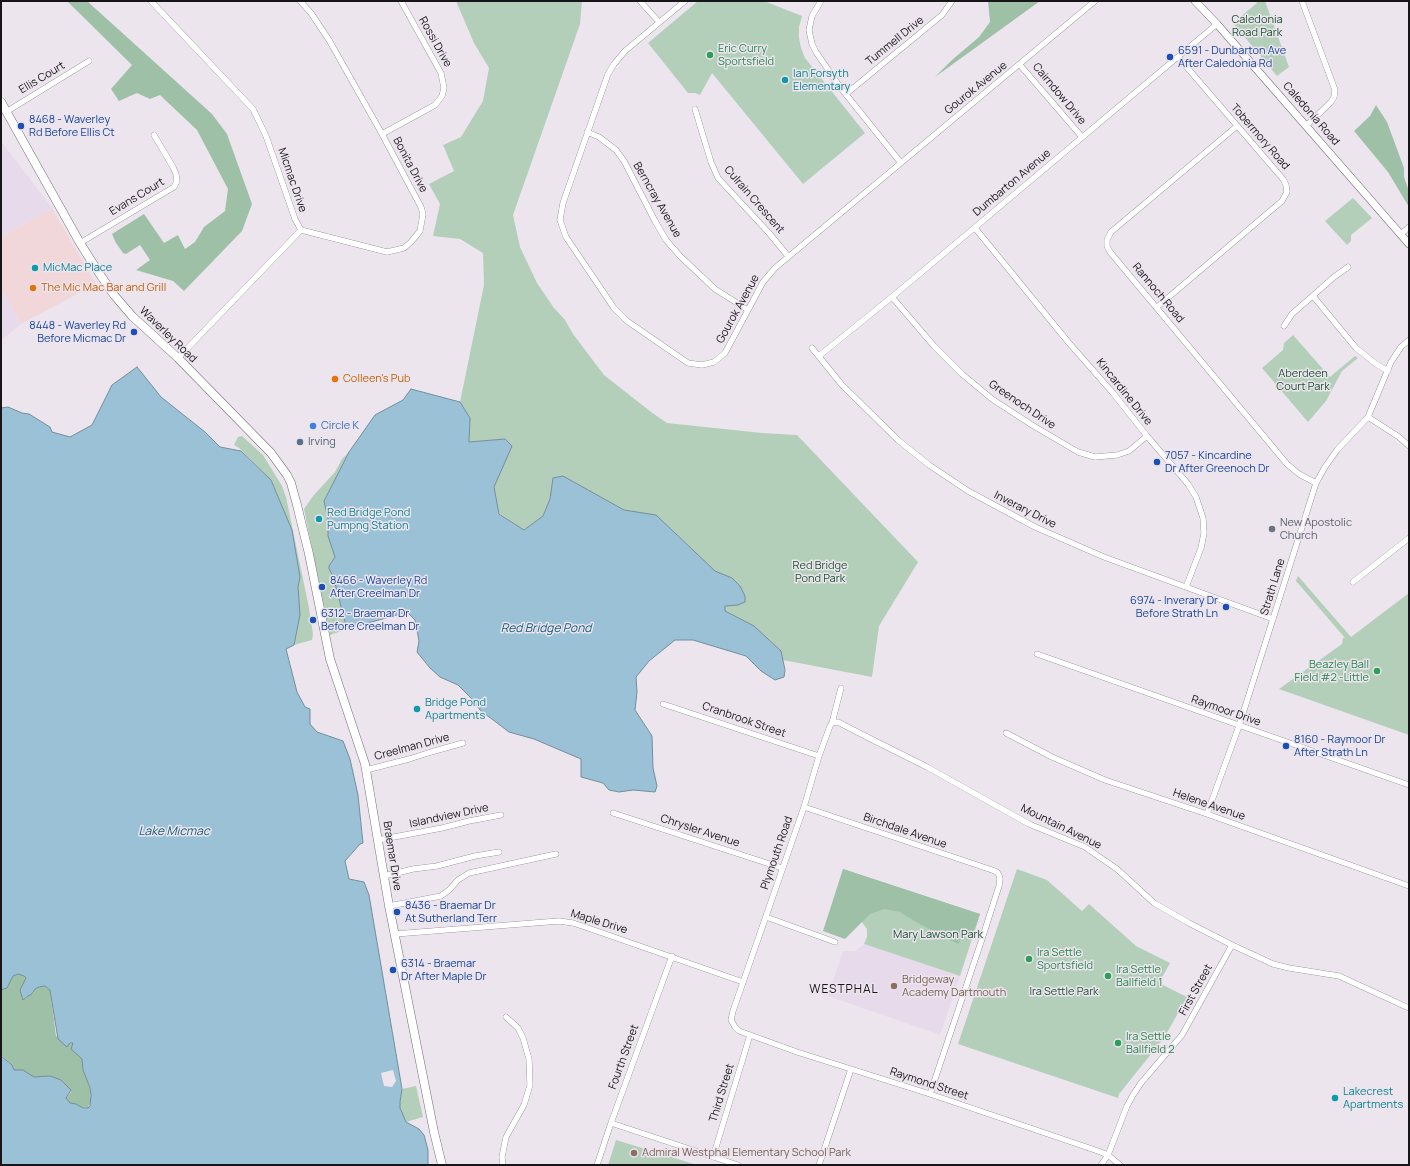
<!DOCTYPE html>
<html>
<head>
<meta charset="utf-8">
<style>
  body { margin:0 }
  #map { position:relative; width:1410px; height:1166px; overflow:hidden; background:#ece5ee; font-family:Manrope,sans-serif }
  canvas { display:block }
  .frame { position:absolute; inset:0; border:2px solid #171518; pointer-events:none }
</style>
</head>
<body>
<div id="map">
<canvas width="1410" height="1166"></canvas>
<div class="frame"></div>
</div>
<script>
const c = document.querySelector('canvas').getContext('2d');
c.lineJoin = 'round';
function fillPath(path, color) { c.fillStyle = color; c.fill(path, 'evenodd'); }
const shape = rows => new Path2D(rows.map(r => 'M' + r).join(''));
function stroke(path, color, width, dash) { c.strokeStyle = color; c.lineWidth = width; c.lineCap = dash ? 'butt' : 'round'; c.setLineDash(dash || []); c.stroke(path); }
function drawText(font, color, halo, rows, align = 'center') {
  c.font = font + ' Manrope,sans-serif'; c.lineWidth = 3; c.setLineDash([]); c.textBaseline = 'middle'; c.strokeStyle = halo; c.fillStyle = color; for (const [text, x, y, turn = 0] of rows) {
    c.save(); c.translate(x, y); c.rotate((+turn || 0) * Math.PI / 180); c.textAlign = isNaN(turn) ? turn : align; if (halo) c.strokeText(text, 0, 0); c.fillText(text, 0, 0); c.restore();
  }
}
fillPath(shape([
  [52,208,96,284,21,324,1,289,1,243,5,235]
]), '#f1d7d9');
fillPath(shape([
  [1,141,52,208,5,235,1,243],
  [1,289,21,324,1,341],
  [864,944,960,976,940,1035,828,996,843,951,855,951]
]), '#e7dbeb');
fillPath(shape([
  [456,1,582,1,580,24,513,215,520,247,537,283,554,308,565,320,573,334,604,375,651,412,667,423,762,433,797,435,918,562,879,626,872,677,783,660,781,651,754,626,725,611,724,606,729,605,732,578,715,572,656,515,624,510,563,476,553,478,550,499,543,516,524,530,499,513,494,487,511,446,505,439,469,442,470,418,460,402,484,285,483,253,460,239,433,236,440,204,429,184,454,171,443,145,461,137,483,101,489,68,474,43],
  [698,1,764,1,802,16,799,27,799,38,801,48,805,58,865,133,803,184,712,73,700,95,695,93,688,93,648,43],
  [1256,1,1265,1,1289,67,1277,76,1233,23,1257,3],
  [1353,198,1372,218,1351,235,1351,241,1347,245,1325,221],
  [1293,335,1330,377,1355,356,1358,358,1342,371,1326,401,1308,422,1262,368,1283,350,1284,343],
  [242,436,263,455,282,486,286,497,309,608,313,634,312,640,294,645,300,615,298,587,300,577,292,530,271,480,239,448,234,445,238,437],
  [349,452,324,501,328,519,328,536,335,557,329,566,329,569,333,576,347,629,330,635,304,509,313,496,335,472,342,459],
  [1298,576,1351,637,1409,593,1409,735,1279,689,1342,644,1343,638,1345,638,1296,581],
  [843,869,980,914,960,976,864,944,867,937,867,929,861,921],
  [1017,869,1047,880,1082,911,1089,904,1136,946,1170,963,1159,983,1187,997,1164,1038,1119,1094,1118,1098,958,1044],
  [416,1086,423,1117,406,1122,400,1108,400,1102,402,1089],
  [616,1140,697,1165,608,1165]
]), '#b3cfba');
fillPath(shape([
  [67,1,87,1,212,114,227,134,252,204,242,231,184,291,173,281,136,270,150,260,140,245,126,254,123,253,116,243,112,234,144,214,164,243,178,235,185,249,195,242,204,227,225,211,228,189,197,130,160,95,150,99,137,93,119,101,111,89,132,65],
  [988,1,1040,1,935,77,952,60,979,37,990,22],
  [1376,105,1387,122,1404,168,1404,177,1409,191,1409,207,1388,172,1354,131,1370,116],
  [843,869,980,914,974,932,964,934,958,944,914,921,900,912,884,909,870,914,845,939,823,931],
  [18,974,24,976,26,979,20,990,25,999,28,996,33,994,35,989,39,987,45,986,50,990,56,1036,70,1044,73,1043,72,1050,80,1056,82,1059,83,1070,90,1089,91,1101,88,1108,80,1107,76,1104,71,1104,67,1101,66,1098,71,1092,70,1089,61,1080,50,1076,34,1077,14,1070,10,1063,1,1055,1,990,7,988,13,976]
]), '#9ec0a7');
const water = shape([
  [137,367,161,397,205,432,220,447,241,451,271,480,292,530,300,577,298,587,300,615,294,645,286,649,297,692,305,707,310,709,310,724,317,732,343,741,350,759,358,795,363,843,360,844,345,861,349,879,364,882,369,895,402,1089,400,1102,400,1108,406,1122,419,1129,424,1135,428,1150,428,1165,1,1165,1,1056,12,1065,14,1070,23,1070,34,1077,50,1076,61,1080,71,1090,66,1098,70,1103,76,1104,83,1108,88,1108,90,1106,91,1095,90,1088,83,1070,82,1059,71,1049,73,1043,70,1043,67,1047,58,1039,50,990,45,986,39,987,35,989,32,994,28,996,23,1000,20,990,26,978,24,976,18,974,13,976,7,988,1,990,1,408,8,407,22,413,29,414,50,427,52,432,70,437,92,425,112,385,137,367],
  [411,389,460,402,470,418,469,442,505,439,512,446,494,487,499,514,524,530,543,516,550,499,553,478,563,476,624,510,656,515,715,571,732,578,740,586,745,596,745,602,738,605,725,606,725,611,754,626,781,651,785,670,784,677,775,680,761,671,746,656,693,640,675,640,649,661,636,677,637,692,635,710,652,736,653,768,657,786,655,792,633,790,619,792,609,790,603,783,581,777,581,759,534,739,509,732,480,710,472,699,458,685,440,677,430,668,417,652,419,641,415,620,407,612,347,629,333,576,329,569,329,566,335,557,328,536,328,519,324,501,349,452,375,415,403,400,411,389]
]);
fillPath(water, '#9ac1d5');
stroke(water, '#738d9c', 1);
fillPath(shape([
  [393,1070,396,1081,392,1087,384,1086,381,1073]
]), '#ece5ee');
const minor = shape([
  [151,1,253,109,266,136,295,219,301,230,178,358],
  [300,1,311,13,329,40,382,134,421,207,423,214,420,231,411,242,404,248,387,252,301,230],
  [640,1,659,22],
  [685,1,625,51,614,64,608,74,563,203,560,220,566,237,614,308,627,321,688,363,702,365,714,362,725,353,763,282,775,268,1095,1],
  [821,1,812,16,809,30,812,44,816,52,840,87,901,163],
  [1302,1,1335,90,1334,97,1331,102,1306,126],
  [1020,65,1082,137],
  [846,94,942,15,952,1],
  [695,109,711,162,718,178,769,233,788,256],
  [6,112,89,61],
  [1237,126,1111,232,1107,240,1107,246,1110,252,1287,464,1299,474,1316,483],
  [587,132,599,137,616,150,624,161,655,221,666,240,680,256,715,289,748,310],
  [382,134,435,105,442,96,444,88,441,73,401,1],
  [975,228,1069,343,1113,393,1147,436,1188,484,1196,497,1203,518,1204,533,1201,548,1186,587],
  [1401,234,1409,227],
  [80,243,174,187,177,181,176,174,173,167,154,135],
  [1313,296,1356,348,1376,364,1388,371],
  [892,297,934,346,962,374,992,399,1032,425,1078,452,1095,457,1117,455,1129,451,1147,436],
  [1157,307,1282,201,1287,192,1286,185,1283,179,1178,57],
  [1284,326,1292,314,1334,277,1348,267],
  [812,348,842,385,898,440,929,465,968,491,1035,527,1104,557,1273,619],
  [819,356,898,292,1217,24],
  [1368,417,1399,437,1409,446],
  [1353,582,1409,538],
  [1037,654,1409,785],
  [841,688,832,723,830,726,819,756,804,807,733,1011,731,1020,735,1027,739,1031,797,1052,930,1094,1098,1151,1108,1155,1120,1165],
  [663,704,819,756],
  [832,723,838,722,869,738,927,767,1029,824,1085,847,1117,869,1154,903,1189,923,1232,945,1273,964,1289,968,1339,976,1409,1008],
  [1006,733,1052,757,1105,780,1207,814,1409,886],
  [366,770,409,759,431,752,463,743],
  [804,807,992,870,997,872,999,875,1000,879,999,886,982,939,930,1094],
  [613,813,782,868],
  [1207,814,1239,726,1316,483,1325,467,1337,450,1368,417,1391,362,1401,347,1409,340],
  [378,840,442,828,469,821,501,815],
  [384,876,413,869,437,866,475,856,499,852],
  [389,906,441,896,449,890,458,880,469,873,556,854],
  [766,917,835,942],
  [395,934,559,921,573,923,588,928,743,982],
  [611,1123,738,1165],
  [713,1157,750,1035],
  [503,1165,502,1157,506,1137,524,1105,530,1085,529,1059,523,1038,518,1028,506,1017],
  [597,1165,611,1123,672,956],
  [819,1165,851,1069],
  [1101,1165,1108,1155,1127,1106,1133,1095,1141,1083,1182,1035,1232,945]
]);
const tertiary = shape([
  [1195,1,1217,24,1409,244]
]);
const secondary = shape([
  [1,102,80,243,97,270,114,295,132,316,178,358,271,453,287,475,291,483,297,505,309,554,330,659,365,764,389,906,434,1132,442,1165]
]);
stroke(minor, '#746e76', 6);
stroke(tertiary, '#746e76', 8);
stroke(secondary, '#746e76', 9);
stroke(minor, '#fff', 5.5);
stroke(tertiary, '#fff', 7);
stroke(secondary, '#fff', 8);
for (const [x, y, r, color] of [
  [710,55,4,"#2e9e5b"],
  [1170,57,4,"#1a4fb4"],
  [785,80,4,"#0f9aa8"],
  [21,126,4,"#1a4fb4"],
  [35,268,4,"#0f9aa8"],
  [33,288,4,"#e8710a"],
  [134,332,4,"#1a4fb4"],
  [335,379,4,"#e8710a"],
  [313,426,4,"#3f7fe0"],
  [300,442,4,"#5c6f8a"],
  [1157,462,4,"#1a4fb4"],
  [319,519,4,"#0f9aa8"],
  [1272,529,4,"#6b7280"],
  [322,587,4,"#1a4fb4"],
  [1226,607,4,"#1a4fb4"],
  [313,620,4,"#1a4fb4"],
  [1377,671,4,"#2e9e5b"],
  [417,709,4,"#0f9aa8"],
  [1286,746,4,"#1a4fb4"],
  [397,912,4,"#1a4fb4"],
  [1029,959,4,"#2e9e5b"],
  [393,970,4,"#1a4fb4"],
  [1108,976,4,"#2e9e5b"],
  [894,986,4,"#8d6e63"],
  [1118,1043,4,"#2e9e5b"],
  [1335,1098,4,"#0f9aa8"],
  [634,1153,4,"#8d6e63"]
]) { const dot = new Path2D(); dot.arc(x, y, r, 0, 2 * Math.PI); c.fillStyle = color; c.fill(dot); stroke(dot, '#ece5ee', 1.5); }
drawText('11px', '#1a502e', '#ece5ee', [
  ["Caledonia",1257,20],
  ["Road Park",1257,33],
  ["Aberdeen",1303,374],
  ["Court Park",1303,387],
  ["Red Bridge",820,566],
  ["Pond Park",820,579],
  ["Mary Lawson Park",938,935],
  ["Ira Settle Park",1064,992]
]);
drawText('11px', '#171518', '#ece5ee', [
  ["Tummell Drive",895,41,-39],
  ["Rossi Drive",435,42,61],
  ["Ellis Court",42,78,-31],
  ["Gourok Avenue",976,88,-39],
  ["Cairndow Drive",1059,94,50],
  ["Caledonia Road",1311,114,49],
  ["Tobermory Road",1260,137,49],
  ["Bonita Drive",410,165,62],
  ["Micmac Drive",292,180,71],
  ["Dumbarton Avenue",1012,183,-40],
  ["Evans Court",137,197,-31],
  ["Berncray Avenue",657,200,60],
  ["Culrain Crescent",754,200,49],
  ["Rannoch Road",1158,293,50],
  ["Gourok Avenue",738,309,-61],
  ["Waverley Road",168,335,44],
  ["Kincardine Drive",1124,392,51],
  ["Greenoch Drive",1022,405,34],
  ["Inverary Drive",1025,510,27],
  ["Strath Lane",1273,587,-73],
  ["Raymoor Drive",1226,711,19],
  ["Cranbrook Street",744,720,19],
  ["Creelman Drive",412,747,-15],
  ["Helene Avenue",1209,805,19],
  ["Islandview Drive",449,816,-12],
  ["Mountain Avenue",1061,827,26],
  ["Chrysler Avenue",700,831,18],
  ["Birchdale Avenue",905,831,19],
  ["Plymouth Road",777,853,-71],
  ["Braemar Drive",392,856,81],
  ["Maple Drive",599,922,17],
  ["First Street",1196,990,-61],
  ["Fourth Street",624,1057,-70],
  ["Raymond Street",929,1084,18],
  ["Third Street",722,1093,-73]
]);
drawText('11px', '#27864d', '#ece5ee', [
  ["Eric Curry",718,49],
  ["Sportsfield",718,62],
  ["Beazley Ball",1369,665,"right"],
  ["Field #2 -Little",1369,678,"right"],
  ["Ira Settle",1037,953],
  ["Sportsfield",1037,966],
  ["Ira Settle",1116,970],
  ["Ballfield 1",1116,983],
  ["Ira Settle",1126,1037],
  ["Ballfield 2",1126,1050]
], 'left');
drawText('11px', '#164399', '#ece5ee', [
  ["6591 - Dunbarton Ave",1178,51],
  ["After Caledonia Rd",1178,64],
  ["8468 - Waverley",29,120],
  ["Rd Before Ellis Ct",29,133],
  ["8448 - Waverley Rd",126,326,"right"],
  ["Before Micmac Dr",126,339,"right"],
  ["7057 - Kincardine",1165,456],
  ["Dr After Greenoch Dr",1165,469],
  ["8466 - Waverley Rd",330,581],
  ["After Creelman Dr",330,594],
  ["6974 - Inverary Dr",1218,601,"right"],
  ["Before Strath Ln",1218,614,"right"],
  ["6312 - Braemar Dr",321,614],
  ["Before Creelman Dr",321,627],
  ["8160 - Raymoor Dr",1294,740],
  ["After Strath Ln",1294,753],
  ["8436 - Braemar Dr",405,906],
  ["At Sutherland Terr",405,919],
  ["6314 - Braemar",401,964],
  ["Dr After Maple Dr",401,977]
], 'left');
drawText('11px', '#0d838f', '#ece5ee', [
  ["Ian Forsyth",793,74],
  ["Elementary",793,87],
  ["MicMac Place",43,268],
  ["Red Bridge Pond",327,513],
  ["Pumpng Station",327,526],
  ["Bridge Pond",425,703],
  ["Apartments",425,716],
  ["Lakecrest",1343,1092],
  ["Apartments",1343,1105]
], 'left');
drawText('11px', '#c56008', '#ece5ee', [
  ["The Mic Mac Bar and Grill",41,288],
  ["Colleen's Pub",343,379]
], 'left');
drawText('11px', '#366cbe', '#ece5ee', [
  ["Circle K",321,426]
], 'left');
drawText('11px', '#4e5e75', '#ece5ee', [
  ["Irving",308,442]
], 'left');
drawText('11px', '#5b616d', '#ece5ee', [
  ["New Apostolic",1280,523],
  ["Church",1280,536]
], 'left');
drawText('11px', '#785e54', '#ece5ee', [
  ["Bridgeway",902,980],
  ["Academy Dartmouth",902,993],
  ["Admiral Westphal Elementary School Park",642,1153]
], 'left');
drawText('italic 12px', '#145c78', '#ece5ee', [
  ["Red Bridge Pond",546,629],
  ["Lake Micmac",174,832]
]);
c.letterSpacing = '1px';
drawText('12px', '#171518', '#ece5ee', [
  ["WESTPHAL",844,990]
]);
c.letterSpacing = '0px';
</script>
</body>
</html>
